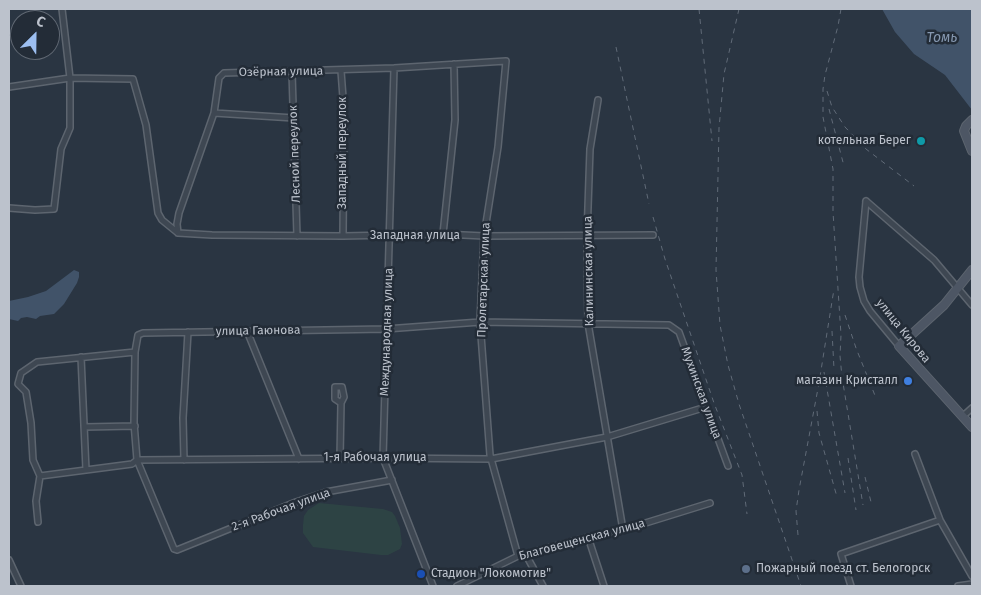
<!DOCTYPE html>
<html>
<head>
<meta charset="utf-8">
<style>
  body { margin:0 }
  #map { position:relative; width:981px; height:595px; overflow:hidden; background:#2a3542; font-family:"Fira Sans",sans-serif }
  canvas { display:block }
  .frame { position:absolute; inset:0; border:10px solid #bcc2cc; pointer-events:none }
  .north { position:absolute; left:10px; top:10px; width:50px; height:50px; box-sizing:border-box; background:#232c37; border:1px solid #606873; border-radius:50%; rotate:23deg; font-size:14px; font-weight:700; line-height:20px; text-align:center; color:#bcc2cc }
  .north::after { content:''; display:block; margin:auto; width:18px; height:22px; background:#9cbef0; clip-path:polygon(50% 0,100% 100%,50% 72%,0 100%) }
</style>
</head>
<body>
<div id="map">
<canvas width="981" height="595"></canvas>
<div class="frame"></div>
<div class="north">С</div>
</div>
<script>
const c = document.querySelector('canvas').getContext('2d');
c.lineJoin = 'round';
function fillPath(path, color) { c.fillStyle = color; c.fill(path, 'evenodd'); }
const shape = rows => new Path2D(rows.map(r => 'M' + r).join(''));
function stroke(path, color, width, dash) { c.strokeStyle = color; c.lineWidth = width; c.lineCap = dash ? 'butt' : 'round'; c.setLineDash(dash || []); c.stroke(path); }
function drawText(font, color, halo, rows, align = 'center') {
  c.font = font + ' "Fira Sans",sans-serif'; c.lineWidth = 5; c.setLineDash([]); c.textBaseline = 'middle'; c.strokeStyle = halo; c.fillStyle = color; for (const [text, x, y, turn = 0] of rows) {
    c.save(); c.translate(x, y); c.rotate((+turn || 0) * Math.PI / 180); c.textAlign = isNaN(turn) ? turn : align; if (halo) c.strokeText(text, 0, 0); c.fillText(text, 0, 0); c.restore();
  }
}
fillPath(shape([
  [319,503,383,509,392,512,395,516,400,528,402,544,400,549,388,555,381,555,313,547,303,533,303,525,304,516,308,510]
]), '#2d4344');
fillPath(shape([
  [882,9,972,9,972,110,945,75,914,54,895,32],
  [74,270,79,272,79,277,77,283,64,304,54,314,40,316,36,319,27,317,21,318,18,321,9,319,9,301,28,297,46,291]
]), '#415369');
const street = shape([
  [394,68,383,458,433,586],
  [341,71,344,111,343,236],
  [292,72,297,236],
  [9,87,70,78,133,79,146,125,158,213,162,220,178,233,212,235,343,236,443,234,484,236,653,235],
  [598,100,590,149,587,236,588,323,623,530],
  [214,113,294,118],
  [866,201,859,277,860,287,864,301,870,311,899,346],
  [866,201,934,260,972,305],
  [9,208,35,210,54,209,61,149,70,128,70,78,62,9],
  [178,233,177,224,179,213,214,113,219,78,224,73,394,68,506,61,498,147,484,236,480,322,490,455,518,556],
  [443,234,455,120,454,64],
  [247,331,299,459],
  [135,352,134,423,137,460,174,549,177,550,296,502,326,492,392,480],
  [81,357,86,470],
  [963,416,972,408],
  [84,427,135,426],
  [915,454,940,520,972,576],
  [340,458,341,403,344,397,342,387,335,387,335,399,341,403],
  [184,460,183,418,188,332],
  [40,476,132,464,137,460,383,458,491,459,607,437,706,407],
  [38,522,36,501,40,476,33,460,31,423,26,392,18,384,21,373,37,362,135,352,138,335,143,333,386,329,480,322,669,325,679,332,728,466],
  [588,537,604,586],
  [526,555,543,586],
  [9,560,21,586],
  [457,586,518,556,588,537,623,530,710,503],
  [851,586,841,554,940,520],
  [958,586,972,584]
]);
const secondary = shape([
  [972,120,966,126,964,131,972,151],
  [972,270,944,305,899,346,972,427]
]);
stroke(street, '#5d656f', 8);
stroke(secondary, '#5d656f', 10);
stroke(street, '#3e4752', 5);
stroke(secondary, '#4d5664', 8);
stroke(shape([
  [699,9,712,141],
  [739,9,724,74,719,128,716,270,720,325,728,365,739,404,801,586],
  [841,9,838,26,825,75,823,89,823,117,833,169,833,212,841,335,840,356,842,377,863,505],
  [616,47,649,204],
  [827,91,832,107,845,127,866,149,914,186],
  [829,109,844,166],
  [653,217,665,259,714,403,742,475,747,514],
  [845,315,856,348,876,398],
  [832,331,834,369],
  [824,372,845,493],
  [817,411,819,433,837,497],
  [848,458,856,510],
  [865,477,871,502],
  [798,535,796,511,799,490,819,383,834,289]
]), '#616b78', 1, [5, 5]);
for (const [x, y, r, color] of [
  [921,141,5,"#0f9aa8"],
  [908,381,5,"#3f7fe0"],
  [746,569,5,"#5c6f8a"],
  [421,574,5,"#1a4fb4"]
]) { const dot = new Path2D(); dot.arc(x, y, r, 0, 2 * Math.PI); c.fillStyle = color; c.fill(dot); stroke(dot, '#232c37', 2); }
drawText('12px', '#bcc2cc', '#232c37', [
  ["Озёрная улица",281,72,-1],
  ["Западный переулок",343,153,-90],
  ["Лесной переулок",295,154,-92],
  ["Западная улица",415,236],
  ["Калининская улица",589,271,-91],
  ["Пролетарская улица",484,280,-88],
  ["улица Гаюнова",258,331,-1],
  ["улица Кирова",903,331,51],
  ["Международная улица",387,332,-88],
  ["Мухинская улица",701,393,70],
  ["1-я Рабочая улица",375,458],
  ["2-я Рабочая улица",281,510,-20],
  ["Благовещенская улица",582,540,-15]
]);
drawText('12px', '#bcc2cc', '#232c37', [
  ["котельная Берег",911,141],
  ["магазин Кристалл",898,381],
  ["Пожарный поезд ст. Белогорск",756,569,"left"],
  ["Стадион \"Локомотив\"",431,574,"left"]
], 'right');
drawText('italic 14px', '#8698b0', '#232c37', [
  ["Томь",942,38]
]);
</script>
</body>
</html>
